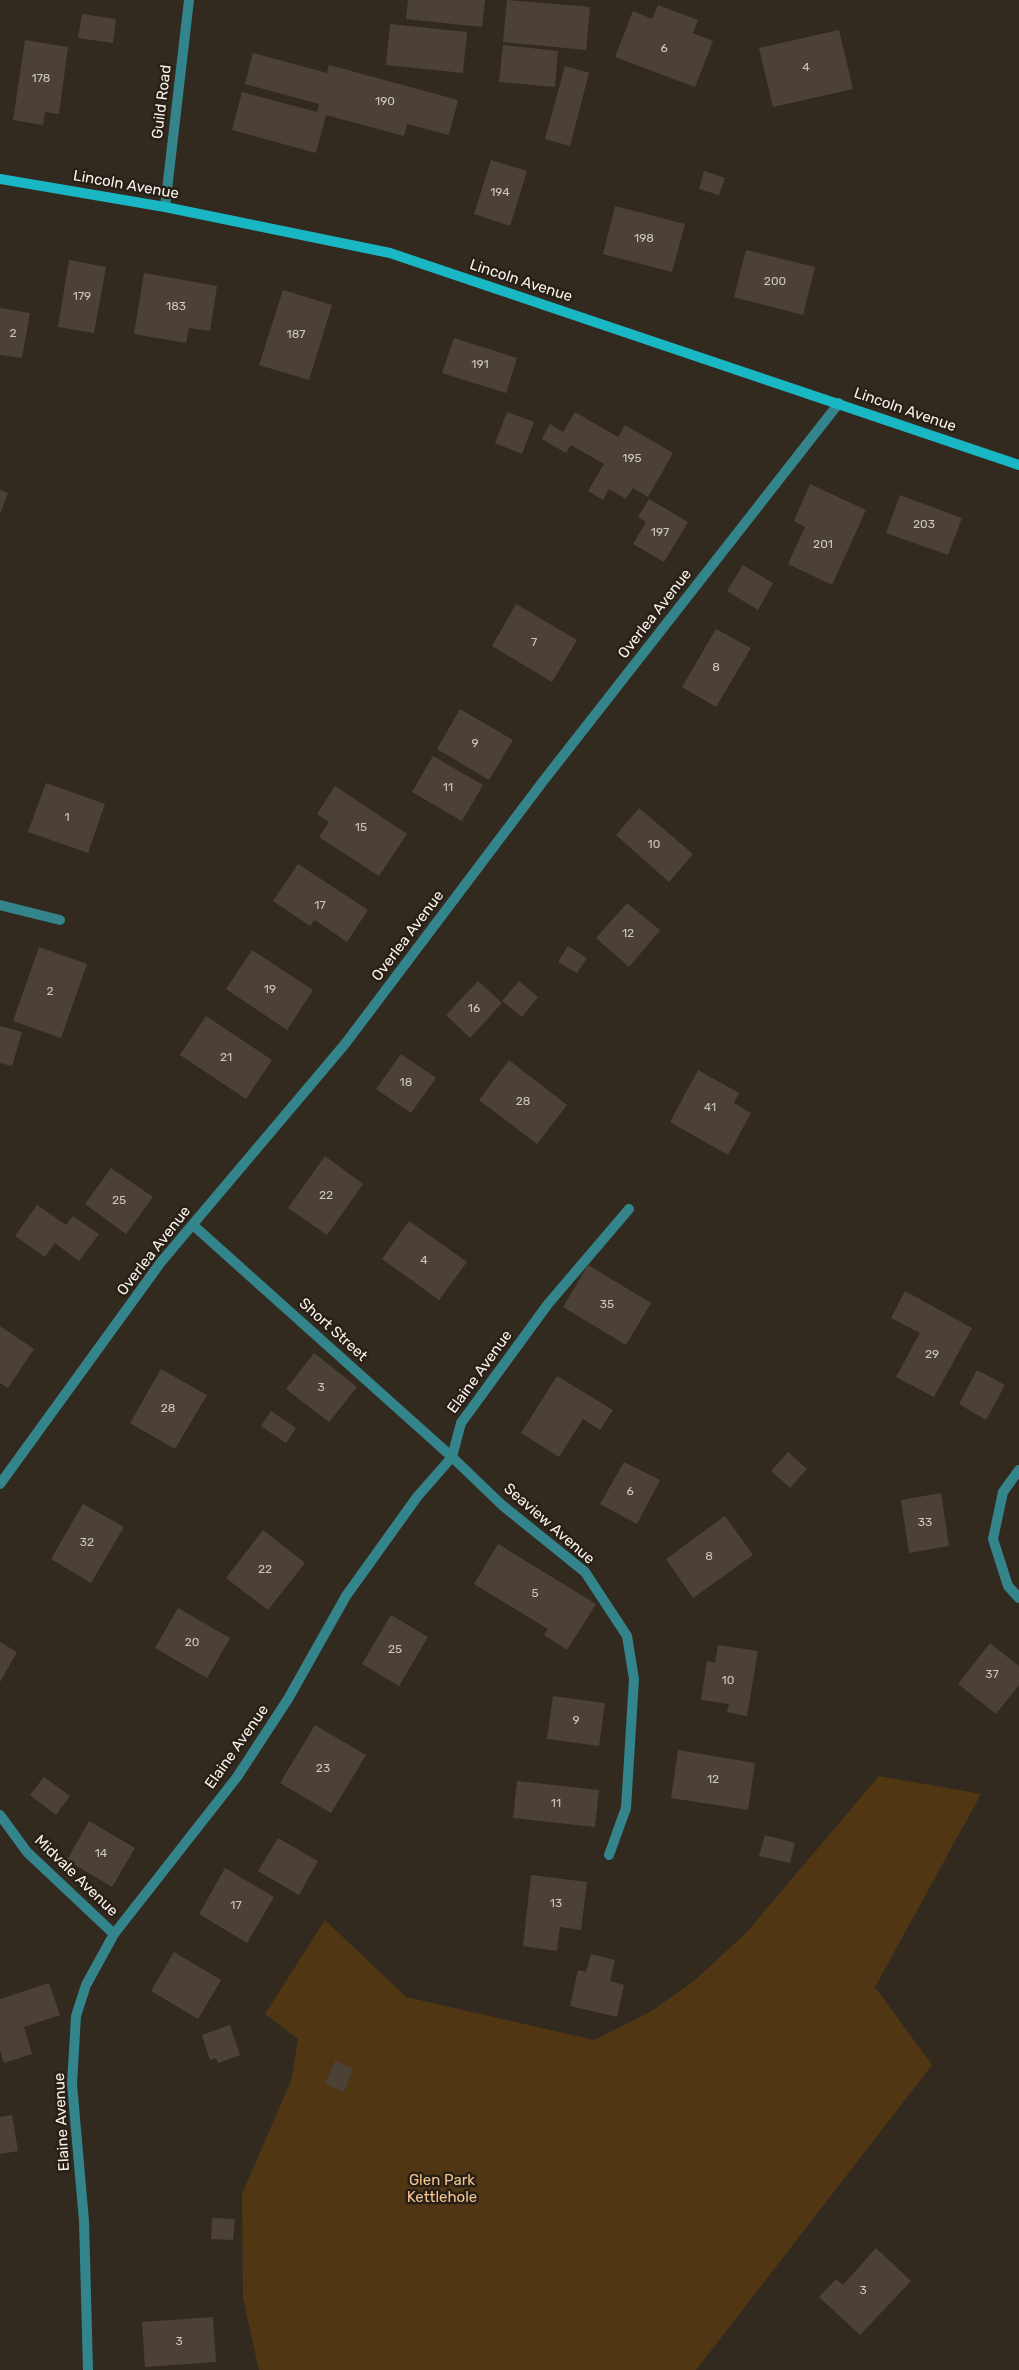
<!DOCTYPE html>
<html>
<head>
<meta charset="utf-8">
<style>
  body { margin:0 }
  canvas { display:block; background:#32291f }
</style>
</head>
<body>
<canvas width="1019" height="2370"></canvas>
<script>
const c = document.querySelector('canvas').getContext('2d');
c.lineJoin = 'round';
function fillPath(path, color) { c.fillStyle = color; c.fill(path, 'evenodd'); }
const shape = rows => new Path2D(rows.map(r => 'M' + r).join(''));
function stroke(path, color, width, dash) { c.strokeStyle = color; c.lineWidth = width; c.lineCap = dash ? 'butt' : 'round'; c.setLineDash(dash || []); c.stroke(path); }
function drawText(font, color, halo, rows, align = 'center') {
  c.font = font + ' Rubik,sans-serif'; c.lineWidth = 5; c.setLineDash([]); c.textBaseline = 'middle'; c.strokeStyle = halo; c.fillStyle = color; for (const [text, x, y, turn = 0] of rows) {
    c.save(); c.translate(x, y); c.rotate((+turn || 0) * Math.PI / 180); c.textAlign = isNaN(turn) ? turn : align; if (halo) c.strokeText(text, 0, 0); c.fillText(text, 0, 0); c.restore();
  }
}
fillPath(shape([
  [879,1776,981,1794,875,1987,932,2065,696,2370,259,2370,243,2298,242,2194,291,2081,298,2039,265,2014,325,1920,406,1997,594,2040,650,2012,694,1981,746,1933]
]), '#513614');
fillPath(shape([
  [408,0,485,0,482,27,406,19],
  [507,0,590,7,586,50,503,42],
  [658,5,698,20,693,33,713,41,695,87,615,57,633,11,652,19],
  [82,14,116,19,113,43,78,38],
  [390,24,467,32,463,73,386,65],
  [839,30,853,89,773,107,759,48],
  [25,40,68,47,59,114,45,112,43,125,13,120],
  [503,45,558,51,555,87,499,82],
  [253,53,327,73,329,65,458,100,449,135,407,124,404,136,326,115,316,153,232,130,242,92,317,112,319,104,245,84],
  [565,66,589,73,570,146,545,139],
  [491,160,527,171,510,226,474,214],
  [704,171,725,178,719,195,699,189],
  [615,206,685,224,672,272,603,254],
  [746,250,815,267,803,315,734,297],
  [69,260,106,267,94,333,58,327],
  [144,273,217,286,210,331,189,328,186,343,134,334],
  [283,290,332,305,309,380,259,365],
  [0,308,30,313,22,358,0,355],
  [454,338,517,358,506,393,442,373],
  [507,412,534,422,522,454,495,443],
  [575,412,618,437,625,425,673,453,648,497,633,488,626,499,609,489,603,500,588,491,604,464,571,445,566,453,542,439,550,424,563,432],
  [810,484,866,510,832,585,788,564,805,527,794,521],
  [0,490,8,493,0,514],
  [900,495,962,518,948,555,886,533],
  [649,499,688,522,664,562,633,544,646,522,638,517],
  [743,565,773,583,758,610,727,591],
  [516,604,577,640,552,682,492,646],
  [716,629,751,648,716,707,682,687],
  [460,709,513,740,489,780,437,749],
  [433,756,483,785,462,821,412,792],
  [46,783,105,804,88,853,28,832],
  [335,786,407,834,379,876,319,837,329,822,317,814],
  [639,808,693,854,669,882,616,835],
  [298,864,368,910,347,942,315,920,310,926,273,901],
  [627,903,660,930,629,967,596,938],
  [568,946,587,958,577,973,558,962],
  [39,947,87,964,61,1038,13,1021],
  [252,950,313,990,287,1030,226,989],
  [478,981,502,1003,470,1038,446,1015],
  [519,981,538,997,522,1017,502,1001],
  [206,1016,272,1060,246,1099,180,1055],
  [0,1026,22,1032,12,1066,0,1063],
  [401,1054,436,1078,411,1113,376,1089],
  [509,1060,567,1105,537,1144,479,1100],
  [698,1070,739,1093,734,1103,751,1113,728,1155,670,1122],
  [325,1156,363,1184,327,1235,288,1208],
  [111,1168,153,1197,126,1234,85,1204],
  [37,1205,66,1225,73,1216,99,1234,79,1261,55,1243,45,1257,15,1236],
  [409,1221,467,1262,439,1300,382,1259],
  [588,1265,651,1303,626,1345,563,1307],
  [905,1291,972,1328,934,1397,896,1377,920,1333,891,1318],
  [0,1326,34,1349,8,1388,0,1383],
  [314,1353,357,1387,329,1422,286,1389],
  [161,1369,207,1395,175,1449,130,1423],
  [977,1370,1005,1385,986,1420,959,1404],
  [557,1376,613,1410,600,1430,583,1419,559,1457,521,1433],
  [271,1411,296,1428,286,1443,261,1426],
  [788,1452,807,1469,790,1488,771,1471],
  [624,1462,660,1480,637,1524,600,1504],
  [941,1493,949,1546,909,1553,901,1500],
  [83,1504,124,1527,91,1583,51,1559],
  [725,1516,753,1555,693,1598,666,1559],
  [263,1530,305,1563,268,1610,226,1578],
  [498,1544,596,1604,567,1650,544,1635,548,1629,474,1584],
  [178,1608,230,1638,207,1678,155,1648],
  [391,1615,428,1637,399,1686,362,1664],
  [0,1642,17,1652,0,1682],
  [990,1643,1019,1666,1019,1685,996,1714,958,1684],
  [718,1645,758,1651,747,1716,727,1712,729,1704,701,1700,707,1661,715,1663],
  [553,1696,605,1703,599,1746,547,1739],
  [315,1725,366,1755,331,1813,280,1783],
  [678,1750,755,1763,748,1810,671,1798],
  [44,1777,70,1796,56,1815,30,1795],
  [517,1781,599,1790,595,1827,513,1818],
  [89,1821,135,1848,112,1887,67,1860],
  [765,1835,795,1843,790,1863,759,1856],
  [278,1838,318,1861,299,1895,258,1871],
  [225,1868,274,1897,247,1943,199,1914],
  [531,1875,587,1882,581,1930,560,1927,557,1951,523,1946],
  [174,1952,221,1980,198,2019,151,1991],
  [591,1954,615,1960,610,1981,624,1985,617,2017,570,2006,578,1970,586,1972],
  [49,1983,60,2015,24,2027,32,2054,4,2063,0,2050,0,1999],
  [230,2025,240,2055,218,2063,216,2058,210,2060,202,2035],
  [335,2061,353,2069,344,2092,325,2084],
  [12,2115,18,2151,0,2154,0,2117],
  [212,2218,235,2219,233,2240,211,2239],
  [876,2248,911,2281,860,2335,819,2297,836,2279,843,2285],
  [213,2317,216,2362,145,2367,142,2322]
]), '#4b4137');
stroke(shape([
  [165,207,189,0],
  [0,905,60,920],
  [193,1225,452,1457,502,1505,585,1572,627,1636,634,1679,626,1808,609,1855],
  [1019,1470,1003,1492,993,1539,1008,1586,1019,1598],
  [0,1484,161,1262,345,1044,544,780,839,403],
  [0,1815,27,1852,114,1934],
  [88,2370,84,2221,72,2084,76,2016,86,1985,114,1934,237,1777,288,1699,346,1596,417,1497,452,1457,461,1423,548,1304,629,1209]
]), '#34848c', 10);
stroke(shape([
  [0,179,165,207,390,253,1019,465]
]), '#19b7c4', 10);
drawText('12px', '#cdc6be', null, [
  ["6",664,49],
  ["4",806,68],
  ["178",41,79],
  ["190",385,102],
  ["194",500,193],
  ["198",644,239],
  ["200",775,282],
  ["179",82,297],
  ["183",176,307],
  ["2",13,334],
  ["187",296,335],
  ["191",480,365],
  ["195",632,459],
  ["203",924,525],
  ["197",660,533],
  ["201",823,545],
  ["7",534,643],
  ["8",716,668],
  ["9",475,744],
  ["11",448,788],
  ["1",67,818],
  ["15",361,828],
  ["10",654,845],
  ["17",320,906],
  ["12",628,934],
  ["19",270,990],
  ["2",50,992],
  ["16",474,1009],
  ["21",226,1058],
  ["18",406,1083],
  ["28",523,1102],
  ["41",710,1108],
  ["22",326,1196],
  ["25",119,1201],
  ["4",424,1261],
  ["35",607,1305],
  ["29",932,1355],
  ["3",321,1388],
  ["28",168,1409],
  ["6",630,1492],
  ["33",925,1523],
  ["32",87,1543],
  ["8",709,1557],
  ["22",265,1570],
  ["5",535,1594],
  ["20",192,1643],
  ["25",395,1650],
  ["37",992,1675],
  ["10",728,1681],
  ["9",576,1721],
  ["23",323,1769],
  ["12",713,1780],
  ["11",556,1804],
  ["14",101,1854],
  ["13",556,1904],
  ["17",236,1906],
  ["3",863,2291],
  ["3",179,2342]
]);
drawText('15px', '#f8f2eb', '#281f16', [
  ["Guild Road",162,102,-83],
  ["Lincoln Avenue",126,185,10],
  ["Lincoln Avenue",521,281,18],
  ["Lincoln Avenue",905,410,19],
  ["Overlea Avenue",655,614,-52],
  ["Overlea Avenue",408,936,-53],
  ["Overlea Avenue",154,1251,-52],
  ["Short Street",333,1330,42],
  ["Elaine Avenue",480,1372,-54],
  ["Seaview Avenue",549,1524,41],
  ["Elaine Avenue",237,1747,-55],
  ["Midvale Avenue",76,1876,44],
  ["Elaine Avenue",62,2122,-93]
]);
drawText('15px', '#f5c692', '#281f16', [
  ["Glen Park",442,2181],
  ["Kettlehole",442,2198]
]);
</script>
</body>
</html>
